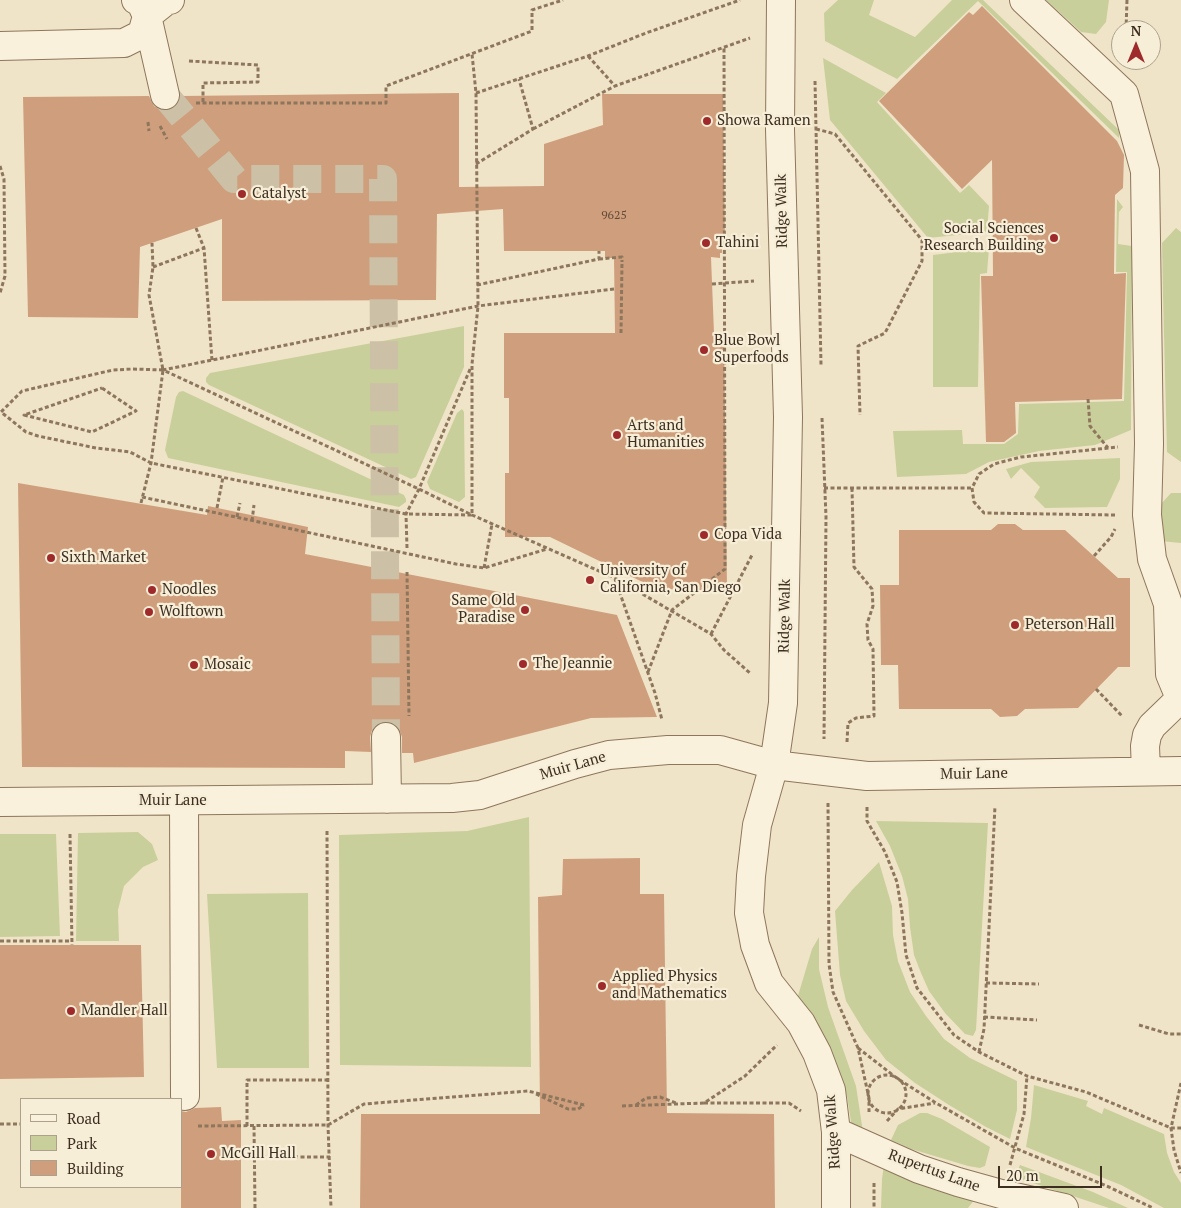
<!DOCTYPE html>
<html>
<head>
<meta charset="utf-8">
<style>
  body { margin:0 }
  #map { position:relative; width:1181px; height:1208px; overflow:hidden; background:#f0e4c8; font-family:"PT Serif",serif }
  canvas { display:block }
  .legend { position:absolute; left:20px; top:1098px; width:162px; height:90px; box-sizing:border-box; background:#f7eed8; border:1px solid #ada18e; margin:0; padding:6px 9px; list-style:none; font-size:15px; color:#3d2e20 }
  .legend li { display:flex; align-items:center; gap:10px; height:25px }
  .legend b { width:25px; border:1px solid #ada18e }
  .north { position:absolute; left:1111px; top:20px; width:50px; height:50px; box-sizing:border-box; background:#f7eed8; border:1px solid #ada18e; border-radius:50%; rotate:0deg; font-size:14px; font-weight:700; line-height:20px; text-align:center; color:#3d2e20 }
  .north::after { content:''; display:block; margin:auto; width:18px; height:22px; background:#9e2a2b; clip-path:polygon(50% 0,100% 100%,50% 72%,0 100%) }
  .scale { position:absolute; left:998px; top:1166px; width:104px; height:22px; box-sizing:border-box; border:2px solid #3d2e20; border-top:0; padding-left:6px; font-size:15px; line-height:18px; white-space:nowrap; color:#3d2e20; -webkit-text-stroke:4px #f7eed8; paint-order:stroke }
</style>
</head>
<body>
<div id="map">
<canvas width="1181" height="1208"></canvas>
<ul class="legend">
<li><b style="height:6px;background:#faf1dc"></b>Road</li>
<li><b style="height:14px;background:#c9cf9b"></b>Park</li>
<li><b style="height:14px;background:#cf9f7d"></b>Building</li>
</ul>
<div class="north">N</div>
<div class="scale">20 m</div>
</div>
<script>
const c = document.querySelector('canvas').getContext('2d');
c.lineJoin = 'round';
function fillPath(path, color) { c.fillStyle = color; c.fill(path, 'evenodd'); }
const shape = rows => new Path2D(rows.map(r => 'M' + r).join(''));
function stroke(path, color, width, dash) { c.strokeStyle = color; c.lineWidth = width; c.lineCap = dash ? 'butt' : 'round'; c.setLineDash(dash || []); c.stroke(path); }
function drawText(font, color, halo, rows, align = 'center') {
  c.font = font + ' "PT Serif",serif'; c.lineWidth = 4.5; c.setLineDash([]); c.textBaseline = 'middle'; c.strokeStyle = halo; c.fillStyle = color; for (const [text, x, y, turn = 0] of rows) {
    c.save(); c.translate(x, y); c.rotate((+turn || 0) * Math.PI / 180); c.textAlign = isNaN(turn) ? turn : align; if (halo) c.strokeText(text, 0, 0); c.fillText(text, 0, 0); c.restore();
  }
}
fillPath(shape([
  [838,0,874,0,869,15,915,37,952,0,983,0,1119,130,1119,138,978,1,897,79,825,41,824,13],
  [1046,0,1109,0,1106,22,1096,34,1081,32],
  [823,58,886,93,877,102,960,193,969,185,989,206,987,232,928,238,830,120],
  [1117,199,1123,207,1119,212,1118,244,1132,246,1131,430,1095,445,1039,451,989,462,966,474,897,477,893,431,962,430,963,444,1004,444,1018,434,1019,404,1124,401,1127,272,1116,272],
  [1176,228,1181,232,1181,462,1167,452,1163,296,1162,243],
  [989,248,987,273,980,274,978,387,933,387,933,255],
  [464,326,464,367,416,477,411,479,209,385,206,382,206,378,210,373],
  [183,391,404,495,406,499,406,502,399,507,168,458,165,450,176,397,179,392],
  [462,409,464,412,465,497,459,502,430,489,427,482,457,413],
  [1120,458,1120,479,1107,507,1045,508,1034,497,1040,487,1021,468,1011,479,1006,469,1031,462],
  [1171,493,1181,493,1181,543,1160,541,1160,505],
  [529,817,531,1067,340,1065,339,835,467,831],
  [876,821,988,823,976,1030,973,1036,965,1034,945,1013,929,991,921,973,914,955,910,927,908,899,902,876,890,846],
  [138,832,152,844,158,860,143,867,124,886,118,910,119,941,76,941,78,833],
  [0,834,56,834,60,936,0,937],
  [879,862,892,906,893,935,898,961,910,992,926,1016,944,1039,970,1058,1017,1081,1017,1110,1010,1139,986,1127,949,1105,915,1083,886,1060,864,1031,846,1001,840,975,835,911,852,890],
  [308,893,309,1068,217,1068,207,894],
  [819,937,819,969,828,1007,856,1086,863,1132,852,1128,847,1096,838,1067,825,1037,797,999,812,949],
  [1034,1085,1088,1101,1086,1106,1102,1114,1104,1108,1164,1134,1167,1153,1174,1172,1181,1183,1181,1208,1164,1208,1121,1185,1026,1147,1031,1118],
  [920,1113,927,1113,942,1119,990,1147,985,1166,980,1168,968,1166,911,1149,891,1140,898,1125],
  [884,1165,975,1199,968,1208,881,1208,882,1179],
  [1020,1165,1093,1192,1128,1208,1109,1208,1015,1177]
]), '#c9cf9b');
fillPath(shape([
  [982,6,1117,141,1124,155,1123,188,1115,195,1114,274,1126,273,1122,399,1015,402,1016,433,1004,442,986,442,981,276,993,276,992,160,962,189,879,101,969,12,973,15],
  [459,93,459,187,544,186,544,144,603,125,602,94,723,94,725,246,722,246,722,253,720,253,720,258,711,257,714,333,724,333,727,588,722,588,721,590,657,589,550,537,505,537,505,473,509,473,509,398,504,398,504,333,615,333,614,258,605,258,605,251,504,251,503,209,437,214,436,300,222,301,222,219,140,247,138,318,28,317,23,97,149,96,154,106,161,110,168,110,176,106,180,100,180,96],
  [18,483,207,515,208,506,308,527,305,554,617,615,657,717,591,718,414,763,413,753,402,753,402,737,399,729,393,723,386,721,378,724,372,730,370,737,371,752,345,751,345,768,22,767],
  [998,524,1015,524,1023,530,1065,530,1118,578,1130,578,1130,667,1118,667,1078,708,1025,709,1017,716,1000,717,991,709,899,709,898,665,881,665,880,585,899,585,899,530,991,530],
  [640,858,640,894,664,894,667,1113,774,1114,775,1208,360,1208,361,1114,540,1114,538,897,562,895,563,859],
  [0,945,141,945,144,1077,0,1079],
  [221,1107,222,1121,241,1120,241,1208,181,1208,181,1111,186,1112,195,1108]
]), '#cf9f7d');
stroke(shape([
  [165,95,234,179,383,179,386,737]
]), '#ccc0a6', 28, [28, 14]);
const minor = shape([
  [136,0,141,3,147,16,165,95],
  [781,0,780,129,788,417,783,703,774,765,757,825,751,876,749,913,755,945,769,983,801,1023,817,1053,831,1090,836,1132,836,1208],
  [1024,0,1124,94,1145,171,1149,444,1147,515,1152,559,1168,604,1170,674,1180,698],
  [0,46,124,43,142,34,147,16,167,0,170,0],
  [386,737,387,799],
  [1146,771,1145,746,1147,735,1152,726,1181,698],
  [184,801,185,1096],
  [0,802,452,798,480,795,575,764,609,755,668,750,720,750,774,765,867,776,1181,771],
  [836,1132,919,1169,958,1182,1001,1194,1064,1208]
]);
stroke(minor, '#8d765c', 30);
stroke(shape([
  [1126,30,1127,0],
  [588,56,615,86,750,38],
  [189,61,258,65,258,82,203,83,203,103],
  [815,81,821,365],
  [476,93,588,56,646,33,740,0],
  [196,103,386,103,386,86,532,31,532,10,563,0],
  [148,122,149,131],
  [160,126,167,139],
  [533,129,615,86],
  [816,129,835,134,922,240,922,261,885,333,858,346,860,415],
  [476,164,533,129,519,79],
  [0,166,4,179,5,276,0,293],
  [196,228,204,248,212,361],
  [599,259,622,257,622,262],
  [153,267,204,248],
  [712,284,754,281],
  [477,285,599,259,599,251],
  [614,289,478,306,163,370,419,489,472,515,615,578,711,634,724,650,751,674],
  [163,370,133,369,113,370,22,391,1,412,26,432,38,436,96,448,130,452,151,463,406,514,472,515,472,364,478,306,476,93,472,54],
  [102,388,136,411,92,432,24,415,102,388],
  [1088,399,1090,426,1108,448],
  [822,418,826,517,824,739],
  [824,488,972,488],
  [142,497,456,564,484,568,547,549],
  [141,503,151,463,163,370,149,295,153,267,152,243],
  [217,508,223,477],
  [1115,515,984,513,974,502,972,488,979,474,994,464,1021,457,1118,447],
  [237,517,240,503],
  [252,521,254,505],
  [407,548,406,514,419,489,471,367],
  [1094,556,1111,537,1115,529],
  [484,568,492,524],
  [407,572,409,716],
  [615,579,655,693,662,720],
  [711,634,752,555],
  [648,672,672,610,725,569,724,47],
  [1096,689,1122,716],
  [847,742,848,723,856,718,874,716,873,649,868,640,867,624,873,606,872,589,854,567,852,488],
  [828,803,829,964,833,992,858,1048,869,1098,869,1112],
  [867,807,867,821,885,852,897,882,902,913,906,955,917,988,954,1035,979,1052,1027,1076,1086,1092,1171,1128,1181,1128],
  [327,831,328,1125,331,1208],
  [70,834,72,945],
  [0,941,71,941],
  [986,983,1039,984],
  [984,1017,1037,1020],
  [1139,1025,1169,1034,1181,1034],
  [858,1048,898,1079,936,1103,1015,1148,1109,1187,1153,1208],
  [979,1052,984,1029,995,806],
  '868 1094a19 19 0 1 1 38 0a19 19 0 1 1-38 0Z',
  [1181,1083,1171,1128,1174,1150,1181,1173],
  [536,1094,568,1109,578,1109,584,1105],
  [704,1103,789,1103,801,1111],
  [636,1105,646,1098,660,1097,676,1103],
  [622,1106,704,1103,745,1076,777,1045],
  [887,1121,898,1109,935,1103],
  [0,1124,21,1124],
  [198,1126,328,1125,364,1104,528,1091,584,1105],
  [247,1126,247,1080,329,1080],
  [254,1126,255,1208],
  [255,1157,330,1157],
  [1010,1165,1024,1114,1027,1076],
  [874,1183,874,1208]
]), '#8d765c', 3, [4, 2.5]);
stroke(minor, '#faf1dc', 28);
stroke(shape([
  [621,333,622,262]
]), '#8d765c', 3, [4, 2.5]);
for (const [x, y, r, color] of [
  [707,121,5,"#9e2a2b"],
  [242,194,5,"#9e2a2b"],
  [1054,238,5,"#9e2a2b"],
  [706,243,5,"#9e2a2b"],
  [704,350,5,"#9e2a2b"],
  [617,435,5,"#9e2a2b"],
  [704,535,5,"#9e2a2b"],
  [51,558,5,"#9e2a2b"],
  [590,580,5,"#9e2a2b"],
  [152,590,5,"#9e2a2b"],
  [525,610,5,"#9e2a2b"],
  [149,612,5,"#9e2a2b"],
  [1015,625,5,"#9e2a2b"],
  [523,664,5,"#9e2a2b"],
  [194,665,5,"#9e2a2b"],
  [602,986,5,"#9e2a2b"],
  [71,1011,5,"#9e2a2b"],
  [211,1154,5,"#9e2a2b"]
]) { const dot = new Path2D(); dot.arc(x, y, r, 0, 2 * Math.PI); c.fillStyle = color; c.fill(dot); stroke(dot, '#f7eed8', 2); }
drawText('12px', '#624a37', null, [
  ["9625",614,216]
]);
drawText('15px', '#3d2e20', '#f7eed8', [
  ["Showa Ramen",717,121],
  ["Catalyst",252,194],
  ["Social Sciences",1044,229,"right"],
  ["Research Building",1044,246,"right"],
  ["Tahini",716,243],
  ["Blue Bowl",714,341],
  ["Superfoods",714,358],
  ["Arts and",627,426],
  ["Humanities",627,443],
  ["Copa Vida",714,535],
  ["Sixth Market",61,558],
  ["University of",600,571],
  ["California, San Diego",600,588],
  ["Noodles",162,590],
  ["Same Old",515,601,"right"],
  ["Paradise",515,618,"right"],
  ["Wolftown",159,612],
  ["Peterson Hall",1025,625],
  ["The Jeannie",533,664],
  ["Mosaic",204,665],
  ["Applied Physics",612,977],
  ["and Mathematics",612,994],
  ["Mandler Hall",81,1011],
  ["McGill Hall",221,1154]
], 'left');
drawText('15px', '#3d2e20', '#f7eed8', [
  ["Ridge Walk",782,211,-91],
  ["Ridge Walk",785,616,-89],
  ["Muir Lane",573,766,-16],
  ["Muir Lane",974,774,-1],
  ["Muir Lane",173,801],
  ["Ridge Walk",833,1132,-94],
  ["Rupertus Lane",934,1171,20]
]);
</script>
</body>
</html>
